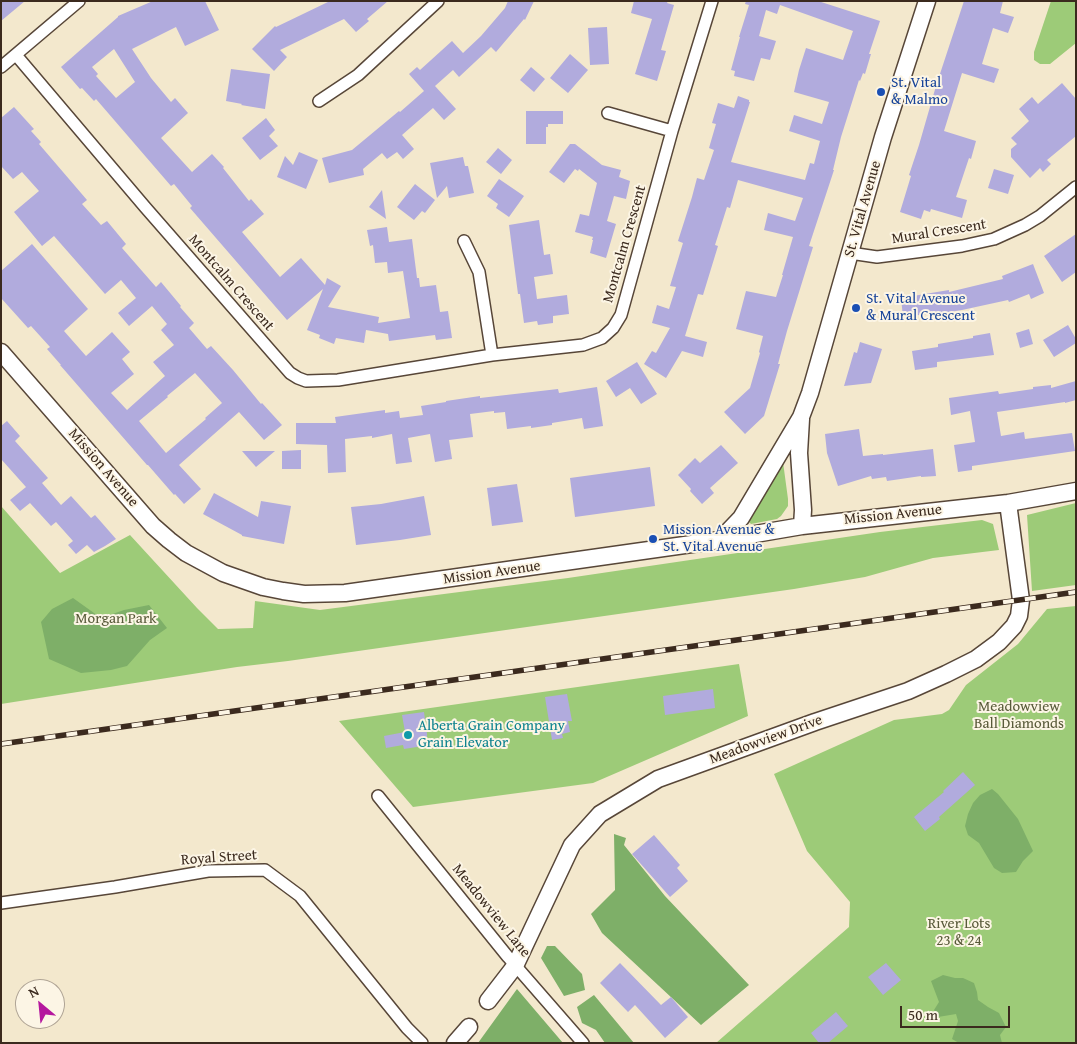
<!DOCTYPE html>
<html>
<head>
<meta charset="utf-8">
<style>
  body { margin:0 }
  #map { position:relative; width:1077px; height:1044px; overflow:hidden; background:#f3e8cd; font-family:"Gentium Book Plus",serif }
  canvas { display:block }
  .frame { position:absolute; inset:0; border:2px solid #3b2a1e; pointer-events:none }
  .north { position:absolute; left:15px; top:979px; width:50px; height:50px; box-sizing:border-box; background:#fcf5e5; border:1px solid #afa495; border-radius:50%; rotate:332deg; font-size:14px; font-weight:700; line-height:20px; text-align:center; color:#3b2a1e }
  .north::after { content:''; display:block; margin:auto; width:18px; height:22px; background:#b5179e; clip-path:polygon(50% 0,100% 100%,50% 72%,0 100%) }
  .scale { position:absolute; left:900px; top:1006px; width:110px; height:22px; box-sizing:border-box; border:2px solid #3b2a1e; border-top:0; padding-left:6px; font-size:15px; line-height:18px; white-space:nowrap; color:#3b2a1e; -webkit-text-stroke:4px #fcf5e5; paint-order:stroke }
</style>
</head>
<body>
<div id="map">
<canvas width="1077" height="1044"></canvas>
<div class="frame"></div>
<div class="north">N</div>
<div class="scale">50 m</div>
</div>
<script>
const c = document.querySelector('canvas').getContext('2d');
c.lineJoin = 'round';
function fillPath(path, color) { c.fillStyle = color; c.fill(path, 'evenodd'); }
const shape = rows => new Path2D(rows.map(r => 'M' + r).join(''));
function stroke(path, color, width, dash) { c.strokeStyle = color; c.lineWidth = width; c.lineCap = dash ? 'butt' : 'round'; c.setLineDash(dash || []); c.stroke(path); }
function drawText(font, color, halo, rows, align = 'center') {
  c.font = font + ' "Gentium Book Plus",serif'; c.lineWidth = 4; c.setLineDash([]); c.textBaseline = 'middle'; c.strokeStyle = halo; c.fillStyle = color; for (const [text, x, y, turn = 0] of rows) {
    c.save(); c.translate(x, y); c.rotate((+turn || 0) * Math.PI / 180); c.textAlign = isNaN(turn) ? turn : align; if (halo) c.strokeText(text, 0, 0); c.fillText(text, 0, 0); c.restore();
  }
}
fillPath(shape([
  [1051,1,1076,1,1076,43,1050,64,1040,64,1034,60,1034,52],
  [783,462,788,499,788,506,781,516,777,519,751,524,749,522,750,520,780,463],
  [1076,503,1076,585,1032,591,1027,515],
  [1,506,60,573,130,535,197,608,218,629,253,628,255,601,320,610,568,578,880,532,982,520,993,524,999,550,933,558,865,577,794,589,288,661,237,667,1,704],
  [1076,606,1076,1043,716,1043,849,927,850,902,807,851,774,774,894,720,942,714,949,710,966,685,1018,644,1047,609],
  [739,664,748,716,593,783,413,807,339,721]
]), '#9dcb78');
fillPath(shape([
  [73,598,101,618,124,610,149,605,167,628,150,640,127,666,111,670,81,673,49,659,41,622,52,609],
  [992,789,998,794,1018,819,1033,851,1023,861,1016,872,1002,873,994,868,979,843,968,835,965,826,968,814,973,803,980,795],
  [614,834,626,838,624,845,665,896,749,985,701,1025,602,933,591,914,615,890],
  [547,946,555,946,582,974,585,990,564,996,541,958],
  [943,975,955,978,963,978,974,983,977,992,978,1000,988,1007,999,1013,1006,1027,1000,1035,1002,1043,959,1043,952,1039,958,1021,956,1014,938,1017,934,1010,939,1002,931,981],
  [517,989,563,1043,478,1043],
  [594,995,634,1043,605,1043,596,1030,582,1023,577,1007]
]), '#7eaf68');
fillPath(shape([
  [1,1,25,1,1,21],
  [153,1,205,1,219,30,185,46,176,27,132,49,151,78,171,102,175,98,188,113,161,138,192,172,212,154,224,167,223,168,249,201,251,199,264,214,242,232,280,277,301,258,325,285,327,278,341,286,328,307,379,317,378,323,410,318,403,271,388,273,387,262,375,263,373,245,370,246,367,230,387,227,389,242,412,239,417,278,419,278,420,287,436,285,440,312,448,311,452,338,436,340,435,335,389,341,388,334,366,330,364,343,336,338,334,344,319,338,320,335,307,330,323,289,287,320,190,208,192,206,174,184,171,186,96,99,94,101,82,88,80,89,61,67,118,17,118,16],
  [114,49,135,82,116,98,96,76,98,74,92,67],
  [330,1,388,1,367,19,369,21,356,32,344,19,280,50,287,57,274,71,252,49,275,26,276,27],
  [508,1,534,1,525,20,524,19,496,52,491,47,459,77,453,70,435,86,456,109,444,120,433,108,402,135,414,149,403,159,397,152,387,159,382,153,363,169,364,175,329,183,322,158,352,150,399,111,400,112,424,91,409,74,417,67,420,70,452,41,463,53,481,36,505,8],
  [634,1,668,1,667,3,674,5,661,50,666,51,657,81,635,74,652,19,631,13],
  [746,1,818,1,880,21,869,54,871,54,865,74,863,73,860,81,859,80,841,137,833,170,834,170,809,246,813,247,787,331,778,364,780,364,764,416,745,434,724,412,750,388,760,353,759,352,763,336,736,329,746,291,776,297,783,275,782,275,793,237,764,230,768,213,795,221,803,198,738,180,730,208,727,207,715,245,718,246,703,295,698,294,685,336,707,342,703,357,682,351,666,378,644,364,652,351,656,353,670,328,652,323,657,305,669,309,676,287,670,286,683,243,678,241,692,197,697,178,704,180,714,150,709,148,716,124,712,123,718,103,734,108,738,96,749,100,749,102,750,102,731,162,805,180,810,163,814,164,820,141,789,131,794,115,822,124,829,102,794,92,799,70,806,48,843,60,853,31,780,5,777,14,766,10,759,36,776,41,770,60,761,58,754,81,734,76,735,71,731,70,740,37,739,37,749,5,745,4],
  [964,1,1003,1,1000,13,1014,17,1008,33,993,28,982,64,999,69,994,83,962,73,944,131,976,141,971,159,969,158,956,197,967,200,962,218,931,209,930,212,924,210,921,219,900,212,911,176,909,175,919,145,936,86],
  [607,27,609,64,590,65,588,28],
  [570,54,588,70,568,93,550,78],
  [531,67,545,79,534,92,520,80],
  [231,69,270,74,265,109,241,105,242,104,226,101],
  [1062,83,1076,99,1076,136,1047,160,1051,164,1043,172,1040,168,1030,178,1011,157,1011,149,1017,144,1011,138,1029,121,1019,109,1032,97,1038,104],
  [14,107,34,129,31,131,41,142,39,144,87,200,82,204,101,225,107,221,126,244,122,248,156,287,161,282,181,306,180,307,194,323,189,328,207,349,211,346,233,370,261,404,262,403,282,425,264,440,239,412,179,465,201,489,184,504,175,494,174,495,148,465,147,465,60,365,61,365,47,349,50,347,31,326,28,328,1,298,1,271,32,244,88,309,64,331,86,356,112,332,130,352,122,359,134,374,111,393,127,410,165,376,153,362,174,345,161,330,167,324,152,306,129,326,118,313,136,298,121,280,105,294,54,236,42,246,14,212,39,191,22,172,13,179,1,166,1,118],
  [195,373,222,403,205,418,206,419,166,453,139,421,168,397,167,396],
  [526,111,563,111,563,124,548,124,548,127,546,127,546,144,526,144],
  [266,118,275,130,269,136,278,146,260,160,242,138],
  [570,144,575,144,602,165,621,170,619,177,630,181,626,199,614,196,607,221,616,224,606,258,590,253,593,240,592,240,593,237,575,232,580,214,589,216,597,183,579,169,578,171,575,169,564,183,549,172],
  [498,148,512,160,501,174,486,162],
  [299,152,318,160,306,189,277,177,285,156,293,165],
  [463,157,465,166,468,166,474,193,449,198,447,186,437,198,430,163],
  [994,169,1014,175,1008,194,988,188],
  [499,179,524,196,509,217,496,208,498,204,487,196],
  [415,184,435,200,425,213,422,211,414,220,397,207],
  [382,190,386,219,369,207],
  [539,220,544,255,550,254,553,274,534,277,537,299,567,295,569,314,553,316,553,323,538,325,537,321,524,323,520,294,518,294,509,225],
  [1076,234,1076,272,1062,282,1044,256],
  [1033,264,1044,293,1031,299,1029,294,1009,302,1008,300,962,310,936,314,936,313,903,317,901,298,949,290,949,292,1003,279,1002,276],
  [1068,325,1076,339,1076,343,1054,357,1043,340],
  [1029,329,1033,344,1020,348,1016,333],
  [990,333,994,355,937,362,937,367,915,370,912,351,938,347,938,344,973,338,973,336],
  [860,342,882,349,871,383,844,386,854,352,857,353],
  [637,362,657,394,641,404,630,388,616,397,606,381],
  [1076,381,1076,400,1065,403,1065,402,997,412,1001,436,1024,432,1025,439,1072,433,1075,451,972,466,972,470,958,472,954,445,975,442,970,411,951,415,949,398,998,391,999,394,1033,389,1033,387,1051,385,1051,388],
  [597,387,603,426,584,429,582,418,552,423,552,425,531,428,531,426,507,429,505,412,494,413,494,411,470,414,473,437,449,440,452,459,435,462,430,434,408,438,412,462,396,464,392,434,372,438,372,436,345,439,346,472,328,473,327,445,296,444,296,423,336,423,335,417,385,410,385,413,399,411,400,418,423,415,421,406,446,402,446,401,480,396,480,398,558,389,559,393],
  [7,421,20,436,15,441,48,478,42,483,61,505,71,496,91,518,95,515,116,539,105,546,94,552,87,545,76,554,68,545,73,541,56,522,51,526,30,503,20,511,10,500,26,487,1,459,1,426],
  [859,429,863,456,883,454,883,455,933,449,936,476,921,477,921,476,887,481,886,477,872,479,871,476,838,486,827,453,825,434],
  [721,445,738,463,710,488,714,493,702,504,690,491,691,489,678,475,695,458,700,463],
  [301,450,301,469,282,469,282,451],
  [242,451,275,451,256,467],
  [650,467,655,506,575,517,570,478],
  [517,484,523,522,492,526,487,488],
  [214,493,258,517,261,501,291,506,284,544,242,536,242,535,203,514],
  [424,496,431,535,400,540,356,545,351,507,381,504],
  [713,689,715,708,665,715,663,696],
  [567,694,572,721,568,721,570,732,562,734,563,738,552,740,545,697],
  [424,712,427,734,427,740,425,740,425,744,423,744,423,746,404,749,403,745,386,748,384,736,405,732,402,715],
  [963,772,975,785,939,817,940,819,925,831,914,817,944,792,943,791],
  [654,835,680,865,677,868,688,881,670,897,632,854],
  [620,963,661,1005,671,997,688,1017,665,1038,635,1005,628,1012,600,983],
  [886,963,901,980,883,995,868,977],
  [836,1012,848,1026,828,1043,819,1043,811,1033]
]), '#b1abdd');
const street = shape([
  [16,55,145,207,290,373,298,378,306,381,338,380,492,355,583,345,602,338,613,328,621,315,672,131,712,1],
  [1,67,79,1],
  [319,101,358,75,438,1],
  [608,113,672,131],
  [464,241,479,272,492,355],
  [850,253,877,257,962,246,994,239,1025,225,1040,216,1076,187],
  [378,796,508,957,583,1043],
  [1,903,115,887,208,871,265,870,300,896,407,1028,422,1043]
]);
const secondary = shape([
  [1,352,139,510,153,526,169,540,186,553,223,573,263,587,283,591,304,594,345,593,720,540,802,526,1008,503,1076,491],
  [801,419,799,453,803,510,802,526],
  [720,540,741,518,801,417,810,393,883,137,927,1],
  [488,1001,515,966,572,845,600,814,658,779,815,722,908,691,946,674,976,659,999,642,1014,626,1019,616,1021,600,1008,503],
  [455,1043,469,1027]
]);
stroke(street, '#574638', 14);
stroke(secondary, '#574638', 19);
stroke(street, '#fff', 11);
stroke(secondary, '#fff', 16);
const rail = shape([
  [1,744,1076,592]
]);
stroke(rail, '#3b2a1e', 5.5);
stroke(rail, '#fcf5e5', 4, [11]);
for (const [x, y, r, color] of [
  [881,92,5,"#1a4fb4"],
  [856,308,5,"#1a4fb4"],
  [653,539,5,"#1a4fb4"],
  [408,735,5,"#0f9aa8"]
]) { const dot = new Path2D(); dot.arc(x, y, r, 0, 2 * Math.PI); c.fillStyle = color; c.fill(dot); stroke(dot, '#fcf5e5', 2); }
drawText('15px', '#164399', '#fcf5e5', [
  ["St. Vital",891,83],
  ["& Malmo",891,100],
  ["St. Vital Avenue",866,299],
  ["& Mural Crescent",866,316],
  ["Mission Avenue &",663,530],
  ["St. Vital Avenue",663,547]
], 'left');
drawText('15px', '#3b2a1e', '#fcf5e5', [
  ["St. Vital Avenue",863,209,-74],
  ["Mural Crescent",939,232,-9],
  ["Montcalm Crescent",625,244,-74],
  ["Montcalm Crescent",231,283,49],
  ["Mission Avenue",103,468,49],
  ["Mission Avenue",893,515,-6],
  ["Mission Avenue",492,573,-8],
  ["Meadowview Drive",766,740,-20],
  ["Royal Street",219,858,-4],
  ["Meadowview Lane",491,911,51]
]);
drawText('15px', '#585a39', '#fcf5e5', [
  ["Morgan Park",116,619],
  ["Meadowview",1019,707],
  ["Ball Diamonds",1019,724],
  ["River Lots",959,924],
  ["23 & 24",959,941]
]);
drawText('15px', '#0d838f', '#fcf5e5', [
  ["Alberta Grain Company",418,726],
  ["Grain Elevator",418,743]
], 'left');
</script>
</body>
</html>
